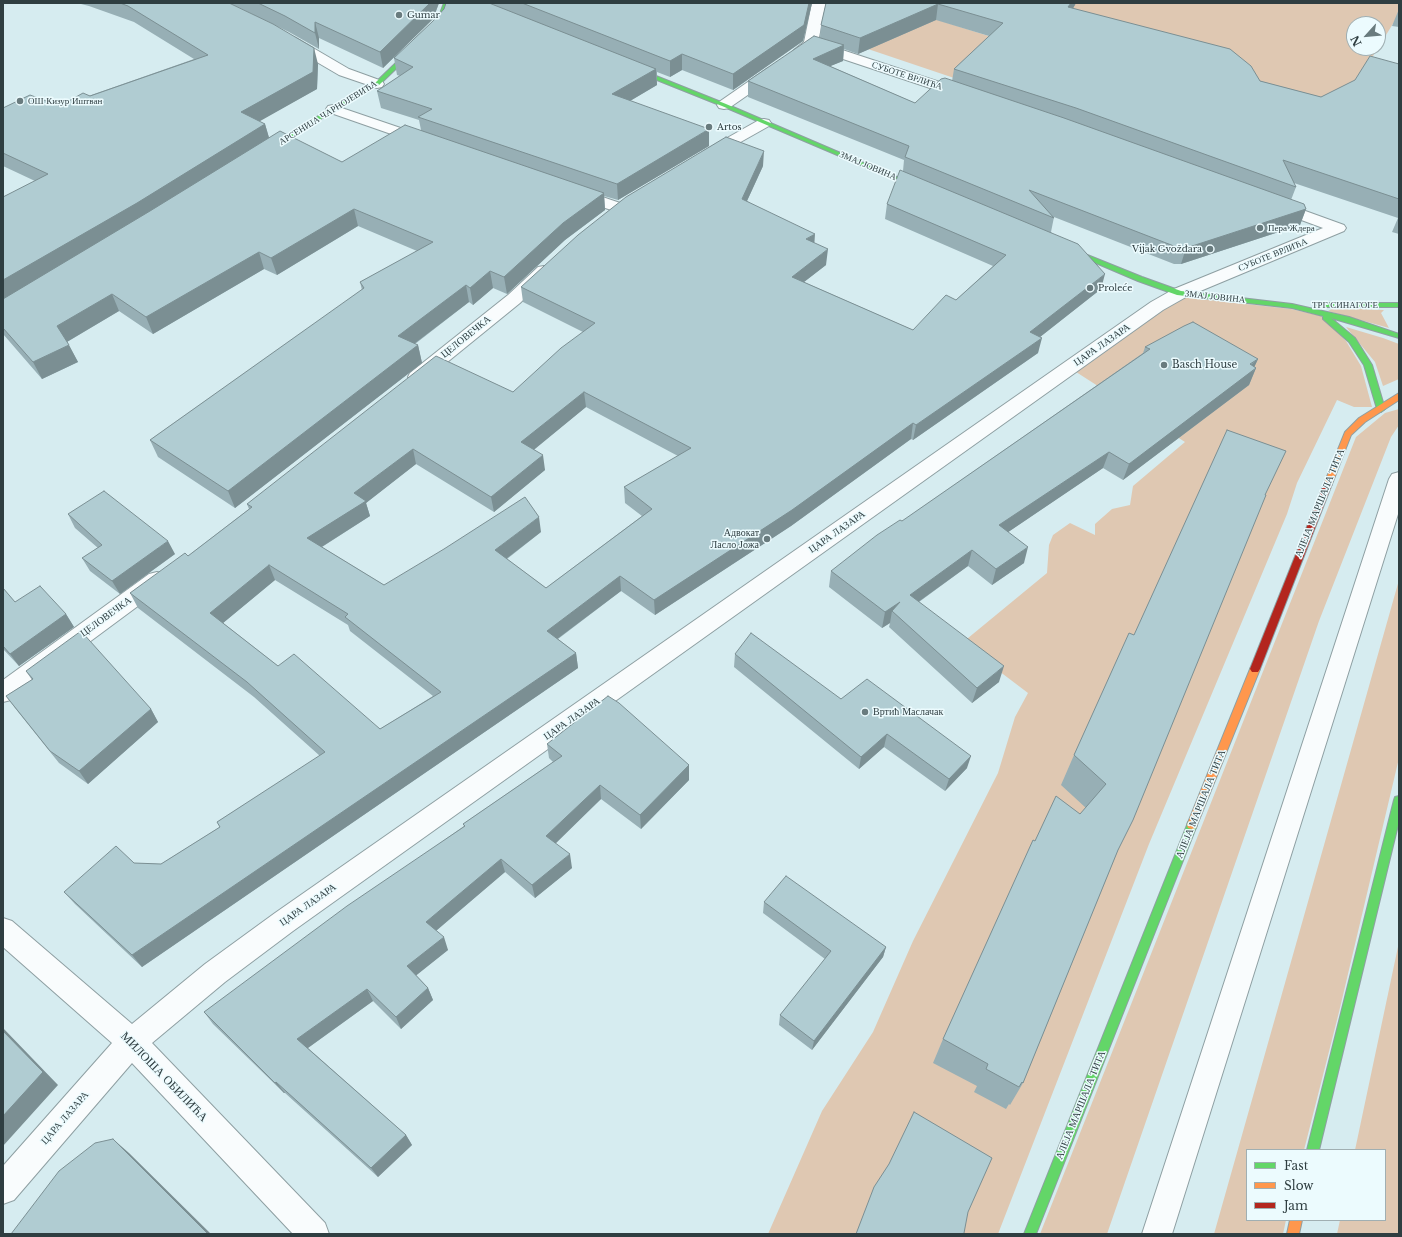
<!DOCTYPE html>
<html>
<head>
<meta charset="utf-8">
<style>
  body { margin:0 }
  #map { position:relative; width:1402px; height:1237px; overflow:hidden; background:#d6ecf0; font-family:"Libre Baskerville",serif }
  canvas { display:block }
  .frame { position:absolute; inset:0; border:4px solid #2f3e41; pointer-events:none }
  .legend { position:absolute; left:1246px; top:1149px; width:140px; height:72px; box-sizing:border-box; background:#ecfbfe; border:1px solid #a0afb2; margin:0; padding:5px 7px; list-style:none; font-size:12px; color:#2f3e41 }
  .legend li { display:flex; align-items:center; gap:8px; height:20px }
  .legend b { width:20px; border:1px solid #a0afb2 }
  .north { position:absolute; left:1346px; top:16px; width:40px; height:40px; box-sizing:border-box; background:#ecfbfe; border:1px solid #a0afb2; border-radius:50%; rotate:243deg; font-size:11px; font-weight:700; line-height:16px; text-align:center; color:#2f3e41 }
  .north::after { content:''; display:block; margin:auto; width:14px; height:18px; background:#697b7e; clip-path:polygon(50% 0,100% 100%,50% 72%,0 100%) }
</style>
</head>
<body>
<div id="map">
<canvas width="1402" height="1237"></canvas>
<div class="frame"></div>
<ul class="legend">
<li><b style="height:5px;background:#63d668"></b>Fast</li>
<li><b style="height:5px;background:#ff974d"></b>Slow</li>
<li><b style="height:5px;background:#b3261e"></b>Jam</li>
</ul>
<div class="north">N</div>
</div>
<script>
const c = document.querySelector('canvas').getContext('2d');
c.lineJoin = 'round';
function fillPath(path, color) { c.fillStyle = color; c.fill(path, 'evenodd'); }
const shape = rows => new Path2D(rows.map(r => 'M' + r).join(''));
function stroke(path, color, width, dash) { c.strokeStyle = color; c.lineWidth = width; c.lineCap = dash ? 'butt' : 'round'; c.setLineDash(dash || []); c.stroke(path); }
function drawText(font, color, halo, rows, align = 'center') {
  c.font = font + ' "Libre Baskerville",serif'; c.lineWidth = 3; c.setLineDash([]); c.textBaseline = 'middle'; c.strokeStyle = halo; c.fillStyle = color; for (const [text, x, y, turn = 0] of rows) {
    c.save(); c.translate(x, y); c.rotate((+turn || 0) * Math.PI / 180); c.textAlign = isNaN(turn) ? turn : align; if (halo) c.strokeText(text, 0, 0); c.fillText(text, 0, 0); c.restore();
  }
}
fillPath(shape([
  [885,3,998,39,957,79,868,49,898,36],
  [1076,3,1399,3,1399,14,1378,48,1378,24,1354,24,1354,48,1378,48,1334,118,1062,19],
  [1183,297,1291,309,1321,316,1346,341,1361,366,1372,407,1354,407,1337,400,1297,483,1287,514,1149,844,998,1234,768,1234,822,1111,873,1032,913,941,998,773,1015,717,1028,693,962,643,1047,573,1049,545,1053,535,1070,523,1095,535,1095,524,1112,509,1130,505,1133,486,1185,442,1073,370],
  [1334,308,1384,310,1381,313,1389,328,1328,311],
  [1346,327,1383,338,1399,344,1399,379,1383,386,1375,362],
  [1399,409,1399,425,1391,437,1319,621,1107,1234,1040,1234,1356,437,1385,413],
  [1399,580,1399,758,1339,1012,1304,1150,1247,1150,1247,1220,1286,1220,1283,1234,1214,1234],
  [1399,942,1399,1234,1337,1234,1340,1220,1385,1220,1385,1150,1355,1150]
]), '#dfc8b2');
const street = shape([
  [812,3,826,3,818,42,967,91,969,94,967,97,962,98,957,97,813,49,804,56,799,57,794,56,792,53,794,50,804,42,812,3],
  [291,37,296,38,349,69,382,81,384,84,382,87,377,88,339,75,286,44,284,41,286,38,291,37],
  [773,67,778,68,780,71,778,74,729,108,724,109,719,108,717,105,719,102,768,68,773,67],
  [333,105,427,137,430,140,427,143,422,145,417,143,328,112,326,109,328,106,333,105],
  [764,119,769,120,771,123,769,126,714,157,709,159,704,157,701,154,704,151,759,120,764,119],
  [576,188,626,205,628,208,626,211,620,213,570,196,568,193,570,190,576,188],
  [1275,200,1344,225,1346,228,1344,231,1186,297,1163,310,293,931,225,982,152,1043,325,1223,329,1234,293,1234,132,1063,14,1200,3,1204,3,1166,112,1043,3,947,3,918,12,921,132,1024,205,964,275,913,1151,302,1174,289,1323,228,1269,208,1267,205,1269,202,1275,200],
  [544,266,550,267,553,271,520,303,424,381,417,383,410,381,408,377,410,373,508,295,538,267,544,266],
  [1399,472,1399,511,1172,1234,1142,1234,1389,479,1392,474,1399,472],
  [157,572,165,574,168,580,165,586,11,700,3,702,3,680,149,574,157,572]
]);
const fast = shape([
  [444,3,450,3,442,22,432,34,379,85,335,110,267,153,263,153,263,151,331,108,375,83,428,32,437,21,444,3],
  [627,66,631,66,726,104,927,190,922,191,722,106,627,68,627,66],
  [1065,246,1142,277,1181,291,1292,304,1349,317,1399,334,1399,338,1331,318,1355,338,1372,365,1385,409,1381,412,1377,409,1364,365,1349,342,1323,319,1323,316,1292,308,1177,295,1138,281,1063,249,1063,247,1065,246],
  [1318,303,1399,303,1399,307,1321,307,1317,305,1318,303],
  [1399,796,1399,821,1319,1150,1307,1150,1394,800,1395,797,1399,796],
  [1192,821,1196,822,1197,825,1036,1234,1024,1234,1187,825,1188,822,1192,821]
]);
const slow = shape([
  [1399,393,1399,400,1365,422,1351,435,1332,484,1331,486,1325,486,1324,484,1345,432,1359,418,1399,393],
  [1255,665,1258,666,1260,669,1197,825,1196,828,1192,829,1188,828,1187,825,1250,669,1252,666,1255,665],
  [1290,1220,1302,1220,1299,1234,1287,1234,1290,1220]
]);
const jam = shape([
  [1328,481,1332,484,1260,669,1258,672,1252,672,1250,669,1324,484,1328,481]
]);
stroke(street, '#8e9fa2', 2);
stroke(fast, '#8e9fa2', 2);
stroke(slow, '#8e9fa2', 2);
stroke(jam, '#8e9fa2', 2);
fillPath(street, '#f9fcfd');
fillPath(fast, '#63d668');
fillPath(slow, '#ff974d');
fillPath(jam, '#b3261e');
fillPath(shape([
  [77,3,229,3,318,64,317,89,259,121,265,124,269,138,342,162,421,130,419,120,381,108,377,91,400,76,397,75,394,58,433,21,444,9,446,3,812,3,803,41,733,90,682,70,670,77,657,72,657,85,630,101,709,146,618,200,604,196,605,210,565,240,507,294,493,288,473,305,469,302,415,344,418,345,422,363,235,508,158,457,150,440,362,290,360,282,417,251,358,226,277,275,264,269,153,334,119,311,67,342,78,362,42,379,3,334,3,197,35,181,3,166,3,108,60,106,194,59,134,22,89,6],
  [229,3,439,3,433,19,383,68,319,38,319,49,289,32],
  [826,3,1076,3,1073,8,1260,81,1321,97,1399,64,1399,234,1392,232,1398,218,1294,183,1296,187,1291,200,1306,209,1300,225,1181,264,1174,264,1054,217,1051,232,1101,289,1040,337,1038,353,913,440,911,439,791,526,655,615,621,591,558,639,576,653,578,668,142,967,75,904,64,892,134,863,161,864,220,827,217,822,320,756,254,697,138,608,130,593,188,556,249,509,247,504,513,392,583,332,523,302,521,287,763,166,747,201,814,243,826,265,804,282,913,330,956,300,993,266,885,219,887,204,903,171,904,160,748,97,748,81,820,37,821,25],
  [936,20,989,36,954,69,952,81,915,103,830,66,843,61,844,49,858,54],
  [586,407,678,456,624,487,625,503,642,516,546,588,507,559,541,532,384,585,322,547,370,516,366,503,416,464,494,512,545,470,534,449],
  [275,580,348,625,350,631,433,696,380,729,278,666,223,623],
  [1399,9,1399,27,1392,26],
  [1145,347,1258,359,1254,367,1256,368,1249,385,1123,480,1103,468,1008,532,1024,563,992,585,968,566,919,602,999,682,972,703,889,627,890,623,882,628,829,587,831,571,1143,353],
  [1265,495,1118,850,1023,1083,1010,1105,1009,1104,1006,1109,974,1092,977,1086,933,1063,943,1039,1035,841,1080,814,1086,808,1061,785,1074,755,1134,635],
  [68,514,175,554,120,594,90,571,82,558,98,548,75,528],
  [3,588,15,602,66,614,74,627,19,666,3,649],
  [735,654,841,699,967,768,945,791,884,747,859,769,734,667],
  [26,671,151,709,158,722,88,784,59,763,15,708,6,696,32,680],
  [547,744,689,780,641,829,601,799,555,843,572,868,535,898,505,872,436,931,448,950,416,975,428,988,433,1000,401,1029,373,1001,308,1048,406,1135,412,1145,378,1177,285,1093,284,1093,213,1024,204,1012,464,826,463,824,553,762,549,758],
  [764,902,886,947,883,957,812,1050,779,1025,780,1015,825,959,763,913]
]), '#97afb5');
fillPath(shape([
  [430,3,439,3,433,19,383,68,380,52],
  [809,3,812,3,803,41,733,90,733,74],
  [1071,3,1076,3,1065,23,1068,7],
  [938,4,936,20,858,54,860,38],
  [315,22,319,38,319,49,315,33],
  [844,45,843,61,811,74,813,59],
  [314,48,318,64,317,89,246,129,241,112],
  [682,54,682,70,670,77,670,61],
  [656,69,657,85,613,111,612,94],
  [265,124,270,141,3,302,3,280],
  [709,129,709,146,618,200,617,184],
  [764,151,763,166,741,214,742,199],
  [604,193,605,210,565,240,507,294,504,277,563,223],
  [354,209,358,226,277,275,271,258],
  [1306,209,1300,225,1181,264,1186,248],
  [815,234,814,249,806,239],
  [828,249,826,265,791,292,792,277],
  [259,252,264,269,153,334,146,317],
  [490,271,493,288,473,305,470,288],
  [1105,274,1101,289,1026,348,1030,332],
  [466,285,469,302,402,353,398,336],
  [112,294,119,311,65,343,57,326],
  [1042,338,1038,353,913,440,916,425],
  [69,345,78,362,42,379,33,362],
  [418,345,422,363,235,508,228,491],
  [1258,359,1252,372,1256,368,1249,385,1123,480,1129,464],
  [584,392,586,407,524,458,521,442],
  [913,423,911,439,791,526,655,615,654,600],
  [413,449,416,464,366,503,370,516,312,553,307,538,354,493],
  [1109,452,1103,468,995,541,999,525],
  [543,455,545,470,494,512,491,497],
  [539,517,541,532,498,565,495,550],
  [168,541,175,554,120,594,112,581],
  [1028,547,1024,563,992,585,996,569],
  [972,550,968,566,907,610,910,595],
  [269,565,275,580,217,628,210,613],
  [620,576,621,591,549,645,547,631],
  [900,602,892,611,890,623,882,628,885,612],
  [66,614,74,627,19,666,10,654],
  [576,653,578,668,142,967,132,955],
  [1004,666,999,682,972,703,977,688],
  [151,709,158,722,88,784,79,771],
  [887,734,884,747,859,769,861,757],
  [971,756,967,768,945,791,949,779],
  [689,765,689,780,641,829,640,815],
  [600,785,601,799,549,850,546,836],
  [570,854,572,868,535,898,532,885],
  [501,859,505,872,431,935,426,922],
  [444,937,448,950,413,978,407,966],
  [886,947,883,957,812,1050,814,1041],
  [428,988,433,1000,401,1029,396,1017],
  [367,989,373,1001,305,1050,297,1039],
  [3,1028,58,1085,3,1146],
  [276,1082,285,1093,284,1093,275,1083],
  [406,1135,412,1145,378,1177,371,1168],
  [113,1139,129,1153,211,1234,208,1234]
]), '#7b8f93');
const building = shape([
  [120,3,229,3,273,24,314,48,313,72,241,112,265,124,137,203,3,280,3,197,48,174,3,153,3,108,30,95,60,106,83,93,90,96,208,55,128,6,120,3],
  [258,3,430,3,380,52,315,22,315,33,285,16,258,3],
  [446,3,489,3,656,69,612,94,709,129,617,184,418,117,432,109,377,91,413,67,394,58,433,21,444,9,446,3],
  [522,3,809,3,804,25,733,74,682,54,670,61,522,3],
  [826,3,1071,3,1068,7,1230,49,1251,66,1260,81,1321,97,1355,80,1370,56,1399,64,1399,199,1283,160,1296,187,1076,108,954,69,1003,23,938,4,860,38,821,25,826,3],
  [814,36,844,45,813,59,915,103,941,79,945,78,1064,118,1304,204,1306,209,1186,248,1179,248,1029,190,1054,218,905,157,909,146,748,81,814,36],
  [405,125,604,193,563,223,504,277,490,271,470,288,466,285,398,336,418,345,228,491,150,440,364,288,360,282,433,242,354,209,271,258,259,252,146,317,112,294,57,326,69,345,33,362,3,328,3,299,150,211,280,131,342,162,405,125],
  [726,137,764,151,742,199,815,234,806,239,828,249,792,277,913,330,946,295,956,300,1006,255,887,204,900,170,1078,244,1105,274,1030,332,1042,338,916,425,913,423,792,510,654,600,620,576,547,631,576,653,132,955,64,892,116,846,134,863,161,864,220,827,217,822,325,752,247,682,130,593,185,553,188,556,252,507,247,504,436,356,513,392,561,348,595,323,521,287,578,235,626,197,726,137],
  [584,392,691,448,624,487,652,509,546,588,495,550,539,517,525,497,444,549,384,585,307,538,366,501,354,493,413,449,491,497,543,455,521,442,584,392],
  [269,565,348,614,345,617,441,692,380,729,294,654,278,666,210,613,269,565],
  [1193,322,1258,359,1250,364,1256,368,1129,464,1109,452,999,525,1028,547,996,569,972,550,910,595,1004,666,977,688,892,611,900,602,885,612,831,571,877,535,900,520,902,521,1150,349,1145,347,1184,326,1193,322],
  [1227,430,1286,451,1265,495,1266,495,1133,820,1118,850,1023,1083,1022,1082,1019,1087,986,1069,988,1064,943,1039,1033,840,1035,841,1056,796,1080,814,1106,784,1074,755,1129,633,1134,635,1227,430],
  [104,491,168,541,112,581,82,558,102,545,68,514,104,491],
  [40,586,66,614,10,654,3,646,3,588,15,602,40,586],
  [81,631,151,709,79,771,50,751,6,696,33,679,26,671,81,631],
  [751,633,841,699,867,679,971,756,949,779,887,734,861,757,735,654,751,633],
  [608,696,619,703,689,765,640,815,600,785,546,836,570,854,532,885,501,859,426,922,444,937,407,966,428,988,396,1017,367,989,297,1039,406,1135,371,1168,276,1082,275,1083,204,1012,347,906,465,826,463,824,562,756,547,744,608,696],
  [786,876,886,947,814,1041,780,1015,831,951,764,902,786,876],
  [3,1031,43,1072,3,1116,3,1031],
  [914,1112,992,1158,968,1212,964,1233,963,1234,856,1234,874,1187,889,1164,914,1112],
  [113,1139,208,1234,11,1234,59,1171,95,1143,113,1139]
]);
fillPath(building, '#b0ccd2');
stroke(building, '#7b8f93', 1);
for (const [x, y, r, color] of [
  [399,15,4,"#697b7e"],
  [20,101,4,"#697b7e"],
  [709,127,4,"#697b7e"],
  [1260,228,4,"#697b7e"],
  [1210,249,4,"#697b7e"],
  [1090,288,4,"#697b7e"],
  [1164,365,4,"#697b7e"],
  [767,539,4,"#697b7e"],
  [865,712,4,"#697b7e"]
]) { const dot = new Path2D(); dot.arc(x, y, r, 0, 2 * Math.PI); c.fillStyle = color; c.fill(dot); stroke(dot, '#ecfbfe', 1.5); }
drawText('9px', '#2f3e41', '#ecfbfe', [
  ["Gumar",407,15],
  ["ОШ Кизур Иштван",28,101],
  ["Artos",717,127],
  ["Пера Ждера",1268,228],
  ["Vijak Gvožđara",1202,249,"right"],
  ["Proleće",1098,288]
], 'left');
drawText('9px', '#2f3e41', '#ecfbfe', [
  ["СУБОТЕ ВРЛИЋА",907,76,18],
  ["АРСЕНИЈА ЧАРНОЈЕВИЋА",328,113,-32],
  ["ЗМАЈ ЈОВИНА",868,166,23],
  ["СУБОТЕ ВРЛИЋА",1273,255,-22],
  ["ЗМАЈ ЈОВИНА",1215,297,6],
  ["ТРГ СИНАГОГЕ",1345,305]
]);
drawText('10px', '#2f3e41', '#ecfbfe', [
  ["ЦЕЛОВЕЧКА",466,337,-39],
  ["ЦАРА ЛАЗАРА",1102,345,-35],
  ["АЛЕЈА МАРШАЛА ТИТА",1320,503,-68],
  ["ЦАРА ЛАЗАРА",837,532,-35],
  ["ЦЕЛОВЕЧКА",106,617,-36],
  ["ЦАРА ЛАЗАРА",572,719,-35],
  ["АЛЕЈА МАРШАЛА ТИТА",1201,804,-68],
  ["ЦАРА ЛАЗАРА",308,905,-35],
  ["АЛЕЈА МАРШАЛА ТИТА",1081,1105,-68],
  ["ЦАРА ЛАЗАРА",65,1118,-49]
]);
drawText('10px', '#2f3e41', '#ecfbfe', [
  ["Basch House",1172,365],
  ["Адвокат",759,533,"right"],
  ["Ласло Јожа",759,545,"right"],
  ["Вртић Маслачак",873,712]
], 'left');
drawText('12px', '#2f3e41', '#ecfbfe', [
  ["МИЛОША ОБИЛИЋА",164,1077,46]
]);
</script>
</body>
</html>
